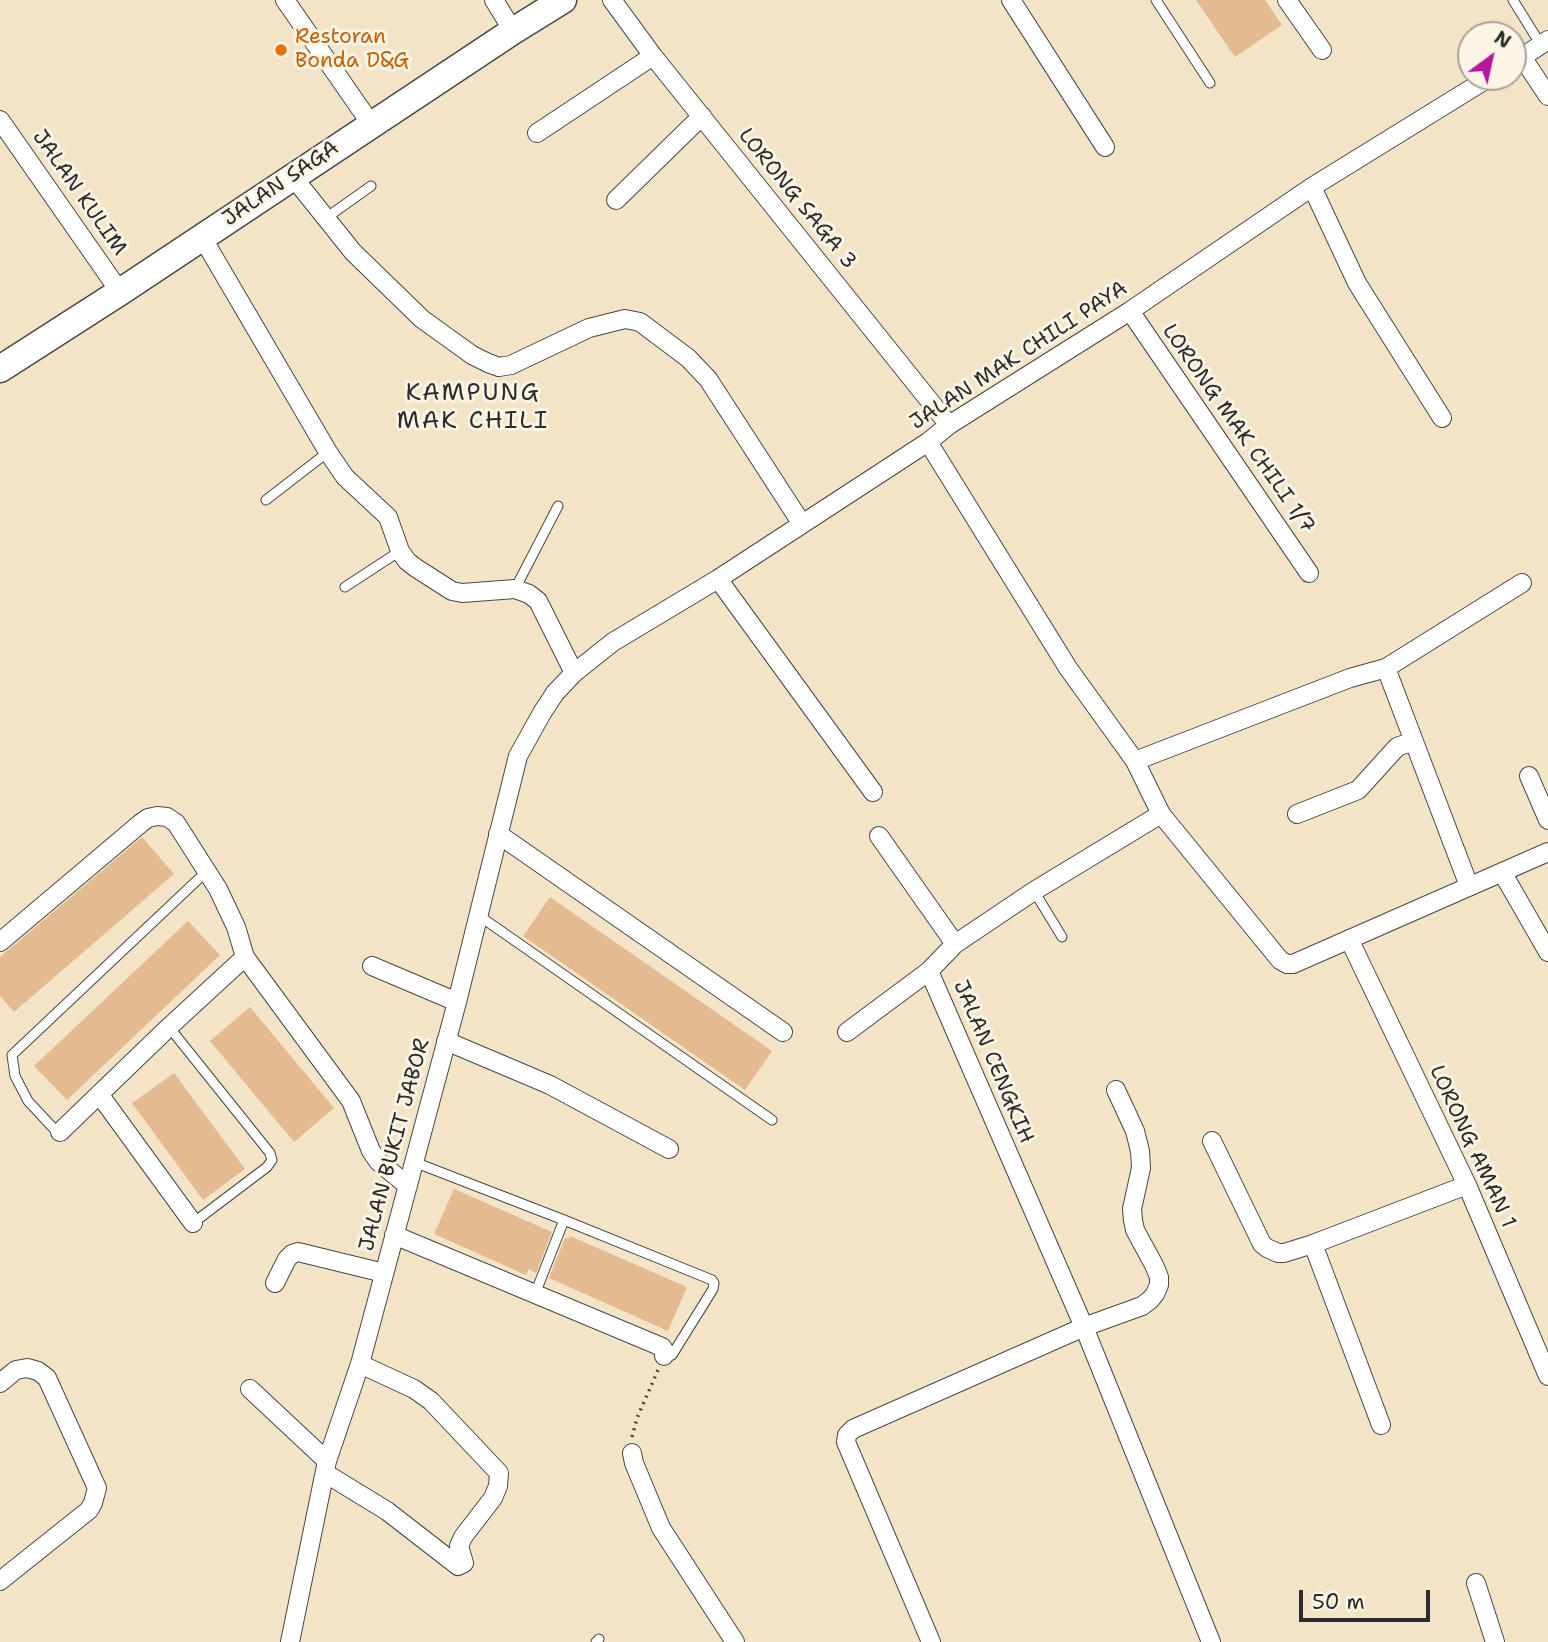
<!DOCTYPE html>
<html>
<head>
<meta charset="utf-8">
<style>
  body { margin:0 }
  #map { position:relative; width:1548px; height:1642px; overflow:hidden; background:#f3e4c7; font-family:"Shantell Sans",sans-serif }
  canvas { display:block }
  .north { position:absolute; left:1457px; top:21px; width:70px; height:70px; box-sizing:border-box; background:#fcf5e5; border:2px solid #a8a49b; border-radius:50%; rotate:33deg; font-size:19px; font-weight:700; line-height:28px; text-align:center; color:#2b2b2b }
  .north::after { content:''; display:block; margin:auto; width:24px; height:32px; background:#b5179e; clip-path:polygon(50% 0,100% 100%,50% 72%,0 100%) }
  .scale { position:absolute; left:1299px; top:1590px; width:131px; height:32px; box-sizing:border-box; border:4px solid #2b2b2b; border-top:0; padding-left:9px; font-size:21px; line-height:24px; white-space:nowrap; color:#2b2b2b; -webkit-text-stroke:5px #fcf5e5; paint-order:stroke }
</style>
</head>
<body>
<div id="map">
<canvas width="1548" height="1642"></canvas>
<div class="north">N</div>
<div class="scale">50 m</div>
</div>
<script>
const c = document.querySelector('canvas').getContext('2d');
c.lineJoin = 'round';
function fillPath(path, color) { c.fillStyle = color; c.fill(path, 'evenodd'); }
const shape = rows => new Path2D(rows.map(r => 'M' + r).join(''));
function stroke(path, color, width, dash) { c.strokeStyle = color; c.lineWidth = width; c.lineCap = dash ? 'butt' : 'round'; c.setLineDash(dash || []); c.stroke(path); }
function drawText(font, color, halo, rows, align = 'center') {
  c.font = font + ' "Shantell Sans",sans-serif'; c.lineWidth = 6; c.setLineDash([]); c.textBaseline = 'middle'; c.strokeStyle = halo; c.fillStyle = color; for (const [text, x, y, turn = 0] of rows) {
    c.save(); c.translate(x, y); c.rotate((+turn || 0) * Math.PI / 180); c.textAlign = isNaN(turn) ? turn : align; if (halo) c.strokeText(text, 0, 0); c.fillText(text, 0, 0); c.restore();
  }
}
fillPath(shape([
  [1196,0,1265,0,1282,25,1235,57],
  [142,837,174,874,14,1012,0,996,0,957],
  [550,897,772,1051,745,1090,523,936],
  [188,921,220,955,67,1100,34,1066],
  [250,1007,334,1108,294,1142,210,1041],
  [174,1073,245,1169,203,1200,132,1103],
  [454,1189,552,1232,536,1273,529,1269,526,1275,434,1234],
  [570,1236,687,1287,668,1331,549,1278,565,1238,568,1239]
]), '#e4ba91');
const lane = shape([
  [1156,0,1210,83],
  [1513,0,1541,45],
  [326,218,371,186],
  [266,500,328,452],
  [345,587,400,551],
  [515,589,558,506],
  [1034,891,1062,937],
  [478,915,772,1120],
  [169,1027,270,1153,272,1160,267,1167,193,1223],
  [60,1132,56,1131,28,1101,15,1076,12,1055,207,871],
  [414,1162,564,1220,712,1280,714,1283,713,1289,672,1355,664,1356],
  [535,1294,564,1220],
  [596,1642,599,1639]
]);
const street = shape([
  [285,0,371,124],
  [494,0,513,31],
  [612,0,653,56,949,425],
  [1011,0,1105,147],
  [1287,0,1322,50],
  [1522,57,1548,96],
  [1513,63,1548,40],
  [0,120,120,292],
  [537,133,653,56],
  [293,177,353,252,422,319,472,355,488,363,499,367,511,365,589,328,625,319,640,322,688,358,708,379,802,524],
  [1312,187,1357,283,1442,418],
  [616,200,702,116],
  [202,237,328,452,345,477,388,517,400,551,407,561,416,568,452,591,462,593,515,589,529,594,538,601,574,673],
  [1130,311,1309,573],
  [928,442,1068,668,1135,761,1161,814,1034,891,955,944,929,971,1084,1327,1211,1642],
  [718,579,873,792],
  [1386,668,1522,583],
  [1135,761,1350,678,1386,668,1469,886],
  [1529,776,1548,820],
  [1161,814,1280,960,1287,964,1293,964,1548,852],
  [1297,814,1358,790,1397,747,1413,741],
  [498,834,783,1032],
  [879,836,955,944],
  [1502,872,1548,952],
  [1349,939,1467,1185,1548,1376],
  [0,942,141,823,148,818,157,816,167,817,176,823,218,889,236,927,245,957,351,1101,371,1151,378,1161,408,1186],
  [372,966,457,1002],
  [847,1032,929,971],
  [446,1041,550,1085,669,1149],
  [99,1094,193,1223],
  [60,1132,169,1027,245,957],
  [1212,1141,1262,1244,1267,1248,1278,1253,1284,1253,1313,1244,1467,1185],
  [394,1235,662,1347,664,1350,664,1356],
  [1313,1244,1381,1425],
  [275,1283,287,1259,292,1254,298,1252,384,1273],
  [0,1383,16,1370,27,1368,38,1371,47,1378,97,1488,93,1503,89,1510,0,1581],
  [250,1389,327,1461],
  [632,1453,634,1463,661,1528,735,1642],
  [325,1473,387,1511,458,1566,464,1563,459,1546,463,1537,493,1498,498,1486,499,1473,431,1401,414,1389,360,1364],
  [1476,1583,1495,1642],
  [290,1642,327,1461,360,1364,457,1002,518,756,542,713,555,693,574,673,613,642,718,579,928,442,949,425,1130,311,1312,187,1490,77],
  [931,1642,846,1442,847,1435,853,1429,1084,1327,1142,1306,1150,1300,1155,1294,1159,1285,1159,1277,1154,1265,1135,1230,1133,1220,1132,1209,1141,1168,1140,1151,1135,1131,1116,1090]
]);
const primary = shape([
  [0,369,120,292,513,31,563,0]
]);
stroke(lane, '#494742', 11);
stroke(street, '#494742', 20);
stroke(primary, '#494742', 29);
stroke(shape([
  [632,1437,637,1418,658,1370]
]), '#494742', 3.5, [2, 5]);
stroke(lane, '#fff', 9);
stroke(street, '#fff', 18);
stroke(primary, '#fff', 26);
for (const [x, y, r, color] of [
  [281,50,7,"#e8710a"]
]) { const dot = new Path2D(); dot.arc(x, y, r, 0, 2 * Math.PI); c.fillStyle = color; c.fill(dot); stroke(dot, '#fcf5e5', 2.5); }
drawText('21px', '#c56008', '#fcf5e5', [
  ["Restoran",295,38],
  ["Bonda D&G",295,62]
], 'left');
drawText('21px', '#2b2b2b', '#fcf5e5', [
  ["JALAN SAGA",281,184,-34],
  ["JALAN KULIM",79,193,55],
  ["LORONG SAGA 3",797,199,51],
  ["JALAN MAK CHILI PAYA",1019,356,-33],
  ["LORONG MAK CHILI 1/7",1238,429,55],
  ["JALAN CENGKIH",993,1062,67],
  ["JALAN BUKIT JABOR",395,1145,-75],
  ["LORONG AMAN 1",1472,1147,65]
]);
c.letterSpacing = '2px';
drawText('24px', '#2b2b2b', '#fcf5e5', [
  ["KAMPUNG",473,394],
  ["MAK CHILI",473,422]
]);
c.letterSpacing = '0px';
</script>
</body>
</html>
